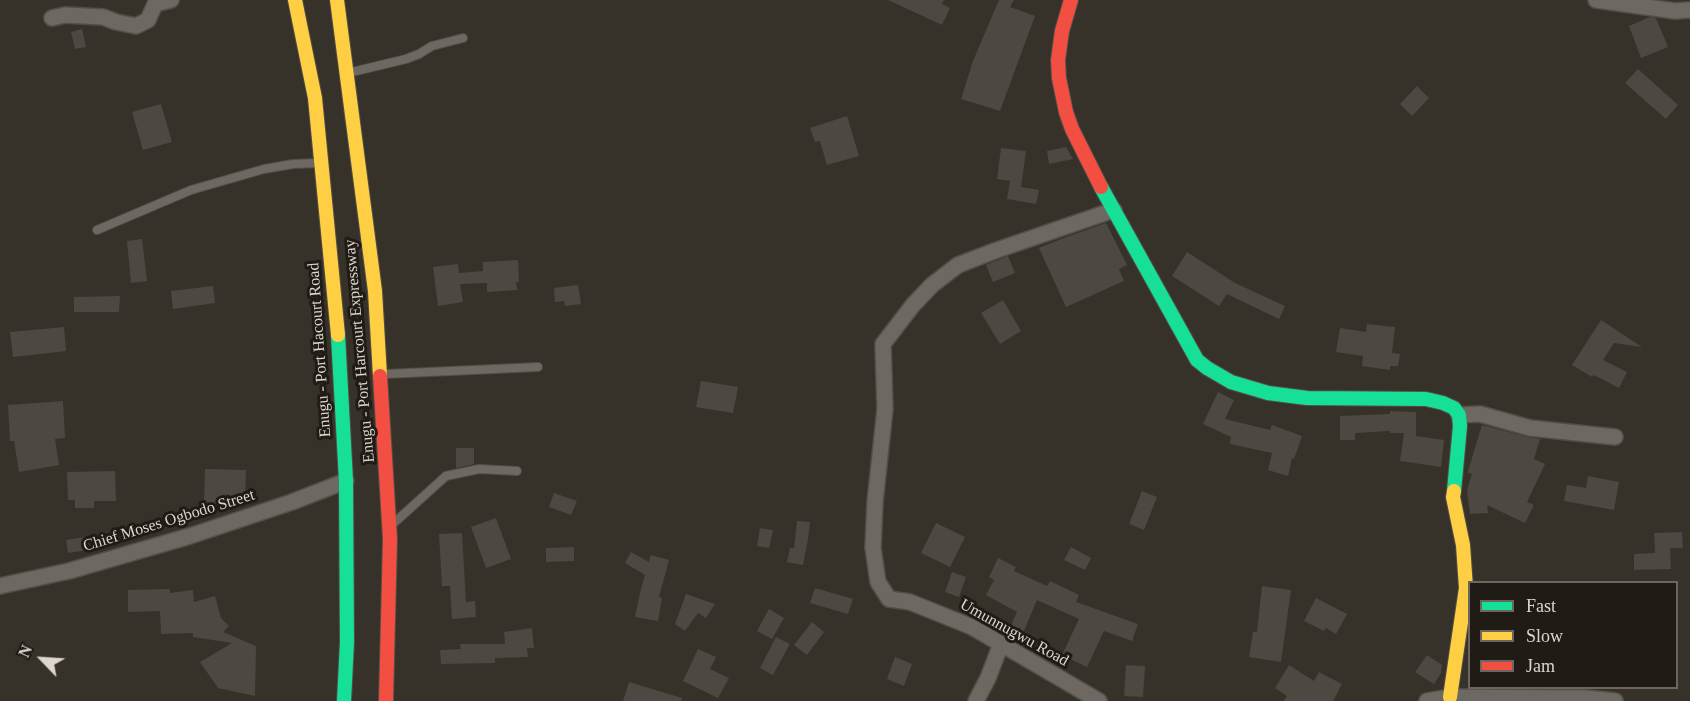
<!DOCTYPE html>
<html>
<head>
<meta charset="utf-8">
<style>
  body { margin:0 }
  #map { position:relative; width:1690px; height:701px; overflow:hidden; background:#36322a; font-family:Georgia,serif }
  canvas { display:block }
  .legend { position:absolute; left:1468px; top:581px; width:210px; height:108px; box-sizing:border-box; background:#201c15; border:2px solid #6b665f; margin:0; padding:8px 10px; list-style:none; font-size:18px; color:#dcd6cd }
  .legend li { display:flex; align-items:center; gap:12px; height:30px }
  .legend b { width:30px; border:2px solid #6b665f }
  .north { position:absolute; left:12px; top:629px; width:60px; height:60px; -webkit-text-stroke:4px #201c15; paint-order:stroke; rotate:295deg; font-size:16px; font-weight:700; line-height:24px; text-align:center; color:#dcd6cd }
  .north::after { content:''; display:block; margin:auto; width:21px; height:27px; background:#dcd6cd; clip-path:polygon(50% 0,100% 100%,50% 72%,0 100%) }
</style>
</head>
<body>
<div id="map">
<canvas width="1690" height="701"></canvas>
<ul class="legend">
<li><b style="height:8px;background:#16e098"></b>Fast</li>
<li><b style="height:8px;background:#ffcf43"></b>Slow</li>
<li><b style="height:8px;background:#f24e42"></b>Jam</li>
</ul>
<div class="north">N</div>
</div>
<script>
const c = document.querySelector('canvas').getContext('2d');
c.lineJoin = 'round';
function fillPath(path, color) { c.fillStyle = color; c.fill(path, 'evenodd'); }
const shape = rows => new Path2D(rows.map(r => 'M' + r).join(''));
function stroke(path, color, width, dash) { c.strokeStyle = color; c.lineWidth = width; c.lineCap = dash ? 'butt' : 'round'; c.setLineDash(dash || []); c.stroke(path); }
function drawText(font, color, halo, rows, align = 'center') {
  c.font = font + ' Georgia,serif'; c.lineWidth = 6; c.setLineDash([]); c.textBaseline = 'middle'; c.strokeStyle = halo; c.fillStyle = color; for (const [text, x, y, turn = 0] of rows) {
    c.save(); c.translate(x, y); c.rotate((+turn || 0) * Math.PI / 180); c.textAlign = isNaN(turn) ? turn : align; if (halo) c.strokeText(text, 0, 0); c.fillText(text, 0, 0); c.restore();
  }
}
fillPath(shape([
  [888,0,944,0,942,4,950,8,942,25],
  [999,0,1014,0,1010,7,1035,16,1000,111,961,99,973,61],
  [1650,17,1656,18,1668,47,1641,58,1629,26],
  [82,29,86,47,75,49,71,32],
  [1638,69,1678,105,1666,119,1625,83],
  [1417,86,1429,98,1412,116,1400,104],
  [161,104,172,142,143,150,132,112],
  [847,116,859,156,827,165,820,141,815,142,810,128],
  [1066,147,1073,159,1049,164,1047,151],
  [1001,148,1026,151,1021,187,1039,190,1036,204,1007,199,1010,181,997,179],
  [1106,223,1127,265,1119,269,1124,281,1066,307,1039,248,1061,239],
  [142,239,147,281,131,283,127,241],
  [1187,252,1235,283,1285,306,1279,319,1227,294,1219,306,1172,276],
  [1008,256,1015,273,993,282,986,265],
  [518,260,519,282,516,282,517,290,487,292,487,283,460,284,463,302,438,306,433,267,458,264,459,273,483,271,483,262],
  [578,285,581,304,565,306,564,301,555,302,554,288],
  [213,286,215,303,173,309,171,291],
  [120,296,119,312,74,312,74,297],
  [1003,300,1021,331,1000,344,981,313],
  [1601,320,1642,347,1614,343,1603,360,1627,372,1619,388,1594,375,1592,377,1572,365],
  [1367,324,1395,327,1392,353,1400,354,1398,366,1390,366,1390,370,1362,366,1363,356,1336,352,1340,328,1366,332],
  [64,327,66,351,13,357,10,332],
  [701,381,738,387,733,413,696,407],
  [1218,392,1234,400,1225,419,1270,430,1272,425,1302,436,1294,459,1292,458,1288,476,1268,470,1272,453,1230,444,1231,437,1203,424],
  [63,401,65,438,55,439,59,465,19,472,14,441,10,441,8,405],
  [1390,411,1416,412,1416,436,1444,440,1441,467,1400,461,1404,433,1390,433,1390,431,1355,433,1355,440,1340,440,1340,416,1390,414],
  [1482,425,1528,437,1540,439,1534,459,1545,464,1527,502,1534,505,1525,523,1487,505,1488,513,1470,514,1467,490,1472,474,1468,473,1468,471],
  [456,448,474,448,474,464,456,468],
  [205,469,246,470,245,505,204,504],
  [115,471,116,501,94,501,94,508,75,508,75,500,68,500,67,472],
  [1588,476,1619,482,1614,510,1564,501,1567,485,1586,488],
  [1142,491,1157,497,1144,530,1129,524],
  [554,493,577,501,571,515,549,507],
  [496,518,511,559,486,568,471,527],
  [797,521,810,522,808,539,803,565,787,562,790,548,794,548],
  [936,523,965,537,950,567,921,553],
  [760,528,773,530,769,548,757,546],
  [1682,532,1683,548,1670,548,1671,569,1634,570,1634,554,1655,553,1654,533],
  [462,533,466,602,475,601,476,617,452,619,450,586,442,586,439,534],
  [85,537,87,550,68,553,66,540],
  [574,547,574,561,546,562,546,548],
  [1071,547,1091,558,1085,570,1064,560],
  [631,552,649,562,651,555,669,560,659,597,662,598,658,621,635,617,640,593,645,575,625,563],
  [998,558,1016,567,1014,571,1047,586,1050,581,1079,595,1076,602,1138,624,1132,641,1104,631,1087,667,1062,655,1079,619,1037,600,1023,633,1010,628,1017,612,986,595,994,580,989,577],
  [952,572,966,577,959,597,945,592],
  [1262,586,1291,590,1281,662,1249,657,1253,632,1257,632],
  [815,588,853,599,848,614,810,603],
  [170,589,170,593,193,590,194,602,215,596,221,618,229,626,223,632,256,646,255,696,218,688,200,662,232,643,193,637,193,633,161,634,160,611,128,612,128,590],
  [686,594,715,604,706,618,698,613,685,631,675,624],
  [1316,598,1347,614,1336,634,1326,628,1324,631,1304,621],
  [769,609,784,618,772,639,757,631],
  [812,622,824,632,807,655,794,645],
  [532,628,534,648,527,648,528,657,495,658,495,663,441,664,440,650,461,649,460,644,505,644,504,632],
  [776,637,790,644,773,675,760,668],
  [698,649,716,657,710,669,729,678,718,698,683,681],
  [1427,655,1442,665,1441,673,1434,684,1415,672],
  [895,657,912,664,904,686,887,679],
  [1126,665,1145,666,1143,697,1124,696],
  [1289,665,1314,681,1319,672,1342,684,1333,701,1284,701,1287,696,1275,688],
  [629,682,682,698,681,701,623,701]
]), '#4d4841');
const lane = shape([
  [352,72,406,59,419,54,432,46,463,38],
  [97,230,191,190,264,169,293,164,318,163],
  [385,374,538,367],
  [395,522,446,476,479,469,517,471]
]);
const street = shape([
  [1596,0,1675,11,1690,10],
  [52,18,65,15,103,17,116,22,136,26,148,20,155,4,171,0],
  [1459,415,1480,414,1530,428,1615,437],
  [0,586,69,571,190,536,292,502,346,481],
  [976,701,988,678,1001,644],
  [1099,701,972,627,910,602,889,599,878,582,873,548,875,502,885,409,883,344,913,305,932,285,958,265,997,250,1114,210],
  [1427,701,1450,697,1586,698,1615,701]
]);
const fast = shape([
  [1101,187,1197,360,1207,368,1231,382,1268,393,1307,398,1426,399,1443,403,1454,408,1459,415,1460,426,1454,491],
  [338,335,346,481,347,642,344,701]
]);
const slow = shape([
  [295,0,315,98,338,335],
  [337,0,375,291,380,376],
  [1450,697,1466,588,1463,545,1453,497,1454,491]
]);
const jam = shape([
  [1071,0,1062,31,1058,60,1059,78,1066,112,1072,129,1101,187],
  [380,376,390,539,386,701]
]);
stroke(lane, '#534f47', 10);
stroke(street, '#534f47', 18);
stroke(fast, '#534f47', 16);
stroke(slow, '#534f47', 16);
stroke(jam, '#534f47', 16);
stroke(lane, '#6d6962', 8);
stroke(street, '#6d6962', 15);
stroke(fast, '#16e098', 14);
stroke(slow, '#ffcf43', 14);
stroke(jam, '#f24e42', 14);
drawText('16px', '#dcd6cd', '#201c15', [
  ["Enugu - Port Hacourt Road",320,350,-94],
  ["Enugu - Port Harcourt Expressway",360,351,-95],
  ["Chief Moses Ogbodo Street",169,521,-17],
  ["Umunnugwu Road",1014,633,29]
]);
</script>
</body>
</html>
